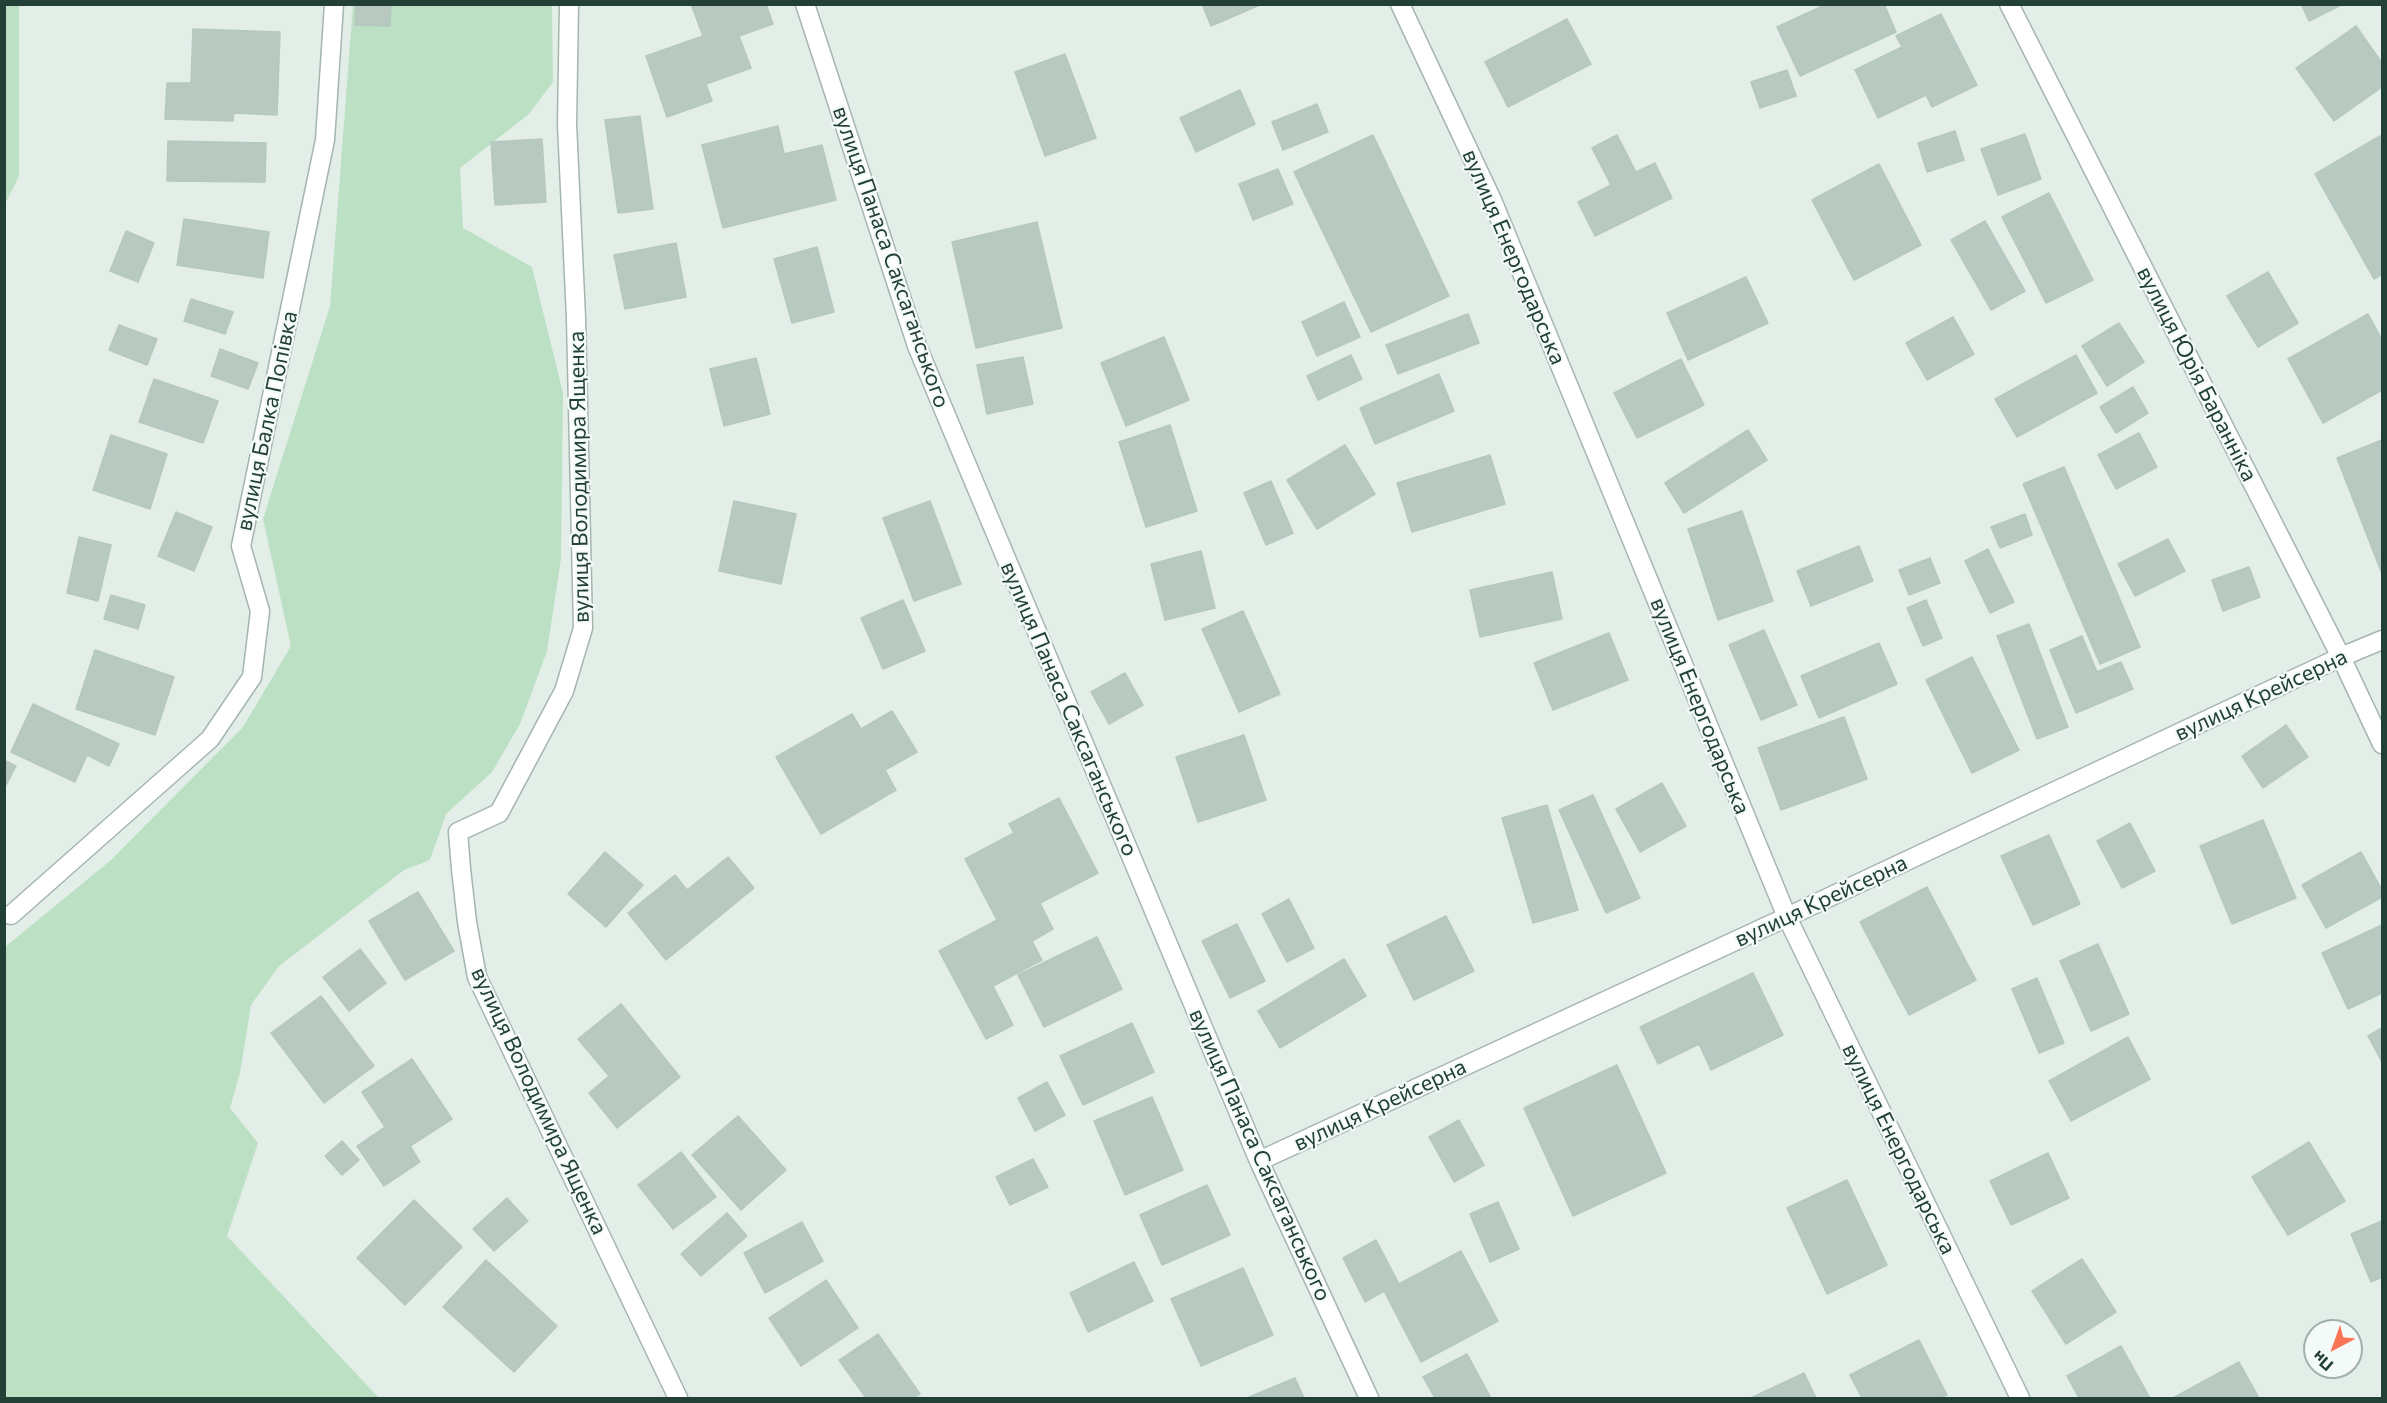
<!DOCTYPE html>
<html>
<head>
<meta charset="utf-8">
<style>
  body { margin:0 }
  #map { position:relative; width:2387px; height:1403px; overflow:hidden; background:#e3eee8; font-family:Commissioner,sans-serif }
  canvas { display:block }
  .frame { position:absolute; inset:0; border:6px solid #224036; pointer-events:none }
  .north { position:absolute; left:2303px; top:1319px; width:60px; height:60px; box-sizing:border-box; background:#f4faf7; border:2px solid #a0b0aa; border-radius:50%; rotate:221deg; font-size:16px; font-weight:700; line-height:24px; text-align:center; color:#224036 }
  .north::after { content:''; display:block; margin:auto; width:21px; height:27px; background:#f97556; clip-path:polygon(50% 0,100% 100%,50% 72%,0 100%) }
</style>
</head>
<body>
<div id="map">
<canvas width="2387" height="1403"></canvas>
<div class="frame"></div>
<div class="north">Пн</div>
</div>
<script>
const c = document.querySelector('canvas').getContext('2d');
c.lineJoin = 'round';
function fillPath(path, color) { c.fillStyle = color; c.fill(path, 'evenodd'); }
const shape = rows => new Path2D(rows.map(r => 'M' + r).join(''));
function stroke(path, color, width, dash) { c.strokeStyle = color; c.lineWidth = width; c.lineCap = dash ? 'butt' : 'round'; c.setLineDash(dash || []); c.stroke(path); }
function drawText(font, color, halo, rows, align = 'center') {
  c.font = font + ' Commissioner,sans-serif'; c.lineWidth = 4.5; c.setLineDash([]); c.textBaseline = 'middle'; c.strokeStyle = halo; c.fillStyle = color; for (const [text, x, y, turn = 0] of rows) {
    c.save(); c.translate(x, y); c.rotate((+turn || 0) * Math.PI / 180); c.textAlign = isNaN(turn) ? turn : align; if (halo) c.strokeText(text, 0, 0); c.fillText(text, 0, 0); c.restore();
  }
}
fillPath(shape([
  [5,4,19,5,19,176,5,204],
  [353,5,552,5,553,82,529,114,460,168,463,228,532,267,563,393,561,558,547,651,520,724,492,772,446,814,430,860,404,870,279,966,251,1005,240,1073,230,1108,258,1143,227,1236,379,1398,5,1398,5,947,111,860,243,727,291,646,263,519,330,306]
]), '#bbe0c3');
const building = shape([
  [356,4,391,4,390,26,355,25,356,4],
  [691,4,766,4,773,24,739,36,751,68,706,84,712,101,667,117,646,56,703,36,691,4],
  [1202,4,1262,4,1211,26,1202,4],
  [1827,4,1884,4,1896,32,1800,76,1777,27,1827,4],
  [2301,4,2343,4,2309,21,2301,4],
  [1941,14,1977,85,1932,107,1926,95,1878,118,1855,70,1902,47,1896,36,1941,14],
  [1567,19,1591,64,1508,107,1485,62,1567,19],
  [2356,26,2382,63,2382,87,2334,121,2296,68,2356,26],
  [193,29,280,32,277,115,234,113,233,121,165,119,167,83,191,83,193,29],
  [1065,54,1096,138,1045,156,1015,72,1065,54],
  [1787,70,1796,96,1760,108,1751,82,1787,70],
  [1240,90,1255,124,1196,152,1180,118,1240,90],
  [1317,104,1328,132,1283,150,1272,122,1317,104],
  [640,116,653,209,618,213,605,120,640,116],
  [778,126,784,154,822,145,836,200,723,228,702,145,778,126],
  [1955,131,1964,160,1927,172,1918,143,1955,131],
  [2025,134,2041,179,1998,195,1981,149,2025,134],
  [1373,135,1449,296,1371,332,1294,172,1373,135],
  [1617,135,1636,172,1655,163,1672,198,1595,236,1578,202,1611,185,1592,148,1617,135],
  [2380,136,2382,140,2382,274,2374,279,2315,174,2380,136],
  [542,139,546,202,495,205,491,142,542,139],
  [168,141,266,143,265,182,167,181,168,141],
  [1879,164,1921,245,1854,280,1812,200,1879,164],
  [1278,169,1293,204,1253,220,1239,184,1278,169],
  [2049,193,2093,280,2046,303,2002,217,2049,193],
  [184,219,269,232,263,278,177,265,184,219],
  [1985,221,2025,291,1991,310,1951,240,1985,221],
  [1037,222,1062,328,976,348,952,242,1037,222],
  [126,231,154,243,138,282,110,271,126,231],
  [676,243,686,297,625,309,614,255,676,243],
  [817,247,834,312,792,323,774,259,817,247],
  [2268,272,2298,323,2258,347,2227,296,2268,272],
  [1746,277,1768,323,1688,360,1667,313,1746,277],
  [191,299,233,312,225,334,184,321,191,299],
  [1344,302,1360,337,1317,356,1302,322,1344,302],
  [1468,314,1479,343,1398,374,1386,345,1468,314],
  [2368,314,2382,340,2382,390,2323,423,2288,359,2368,314],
  [1953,317,1974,354,1927,380,1906,343,1953,317],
  [2119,323,2144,362,2107,386,2082,346,2119,323],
  [119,325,157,339,147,365,109,350,119,325],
  [1164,337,1189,400,1126,426,1101,363,1164,337],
  [220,349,258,363,248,389,211,376,220,349],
  [1351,355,1362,379,1318,400,1307,376,1351,355],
  [2076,355,2097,393,2017,437,1995,399,2076,355],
  [1023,357,1033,404,987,414,977,365,1023,357],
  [756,358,770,414,724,426,710,369,756,358],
  [1681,359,1704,405,1637,438,1614,393,1681,359],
  [1439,374,1454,411,1375,444,1360,408,1439,374],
  [154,379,218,401,203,443,139,422,154,379],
  [2133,387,2148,413,2116,433,2100,407,2133,387],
  [1170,425,1197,511,1146,527,1119,442,1170,425],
  [1748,430,1767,460,1684,513,1665,483,1748,430],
  [2139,433,2157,467,2116,489,2098,455,2139,433],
  [111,435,167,454,150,509,93,490,111,435],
  [2382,440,2382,574,2337,458,2382,440],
  [1345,445,1375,494,1317,529,1287,480,1345,445],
  [1490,455,1505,504,1412,532,1397,483,1490,455],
  [2064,467,2140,647,2100,664,2023,484,2064,467],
  [1271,481,1293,533,1266,545,1244,493,1271,481],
  [734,501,796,514,781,584,719,571,734,501],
  [930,501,961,584,914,601,883,518,930,501],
  [1742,511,1773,601,1718,620,1688,529,1742,511],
  [176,512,212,527,194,571,158,556,176,512],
  [2025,514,2032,535,2000,548,1991,527,2025,514],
  [79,537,111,545,98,601,67,593,79,537],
  [2168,539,2185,571,2135,596,2118,564,2168,539],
  [1859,546,1873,581,1811,606,1797,571,1859,546],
  [1988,549,2014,602,1990,613,1965,561,1988,549],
  [1201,551,1215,608,1165,620,1151,564,1201,551],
  [1930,558,1940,583,1909,595,1899,570,1930,558],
  [2249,567,2260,597,2223,611,2212,580,2249,567],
  [1552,572,1562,619,1480,637,1470,590,1552,572],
  [111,595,145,605,138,629,104,619,111,595],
  [903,600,925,651,883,669,861,618,903,600],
  [1926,600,1942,638,1923,646,1907,608,1926,600],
  [1243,611,1280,694,1239,712,1202,629,1243,611],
  [2029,624,2068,727,2037,739,1997,636,2029,624],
  [1764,630,1797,705,1761,720,1729,645,1764,630],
  [1609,633,1628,680,1553,710,1534,663,1609,633],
  [2082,636,2097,672,2121,662,2133,689,2076,713,2050,650,2082,636],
  [1879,643,1897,684,1819,718,1801,676,1879,643],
  [95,650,174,677,155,735,76,709,95,650],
  [1972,657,2019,750,1972,773,1926,680,1972,657],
  [1125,673,1143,705,1109,724,1091,692,1125,673],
  [33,704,119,744,109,766,87,755,75,782,11,752,33,704],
  [892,711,917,752,885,770,896,790,821,834,776,757,852,714,861,729,892,711],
  [1844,717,1867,779,1781,810,1758,748,1844,717],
  [2286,725,2308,757,2263,788,2242,756,2286,725],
  [1244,735,1266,800,1198,822,1176,757,1244,735],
  [4,760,16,766,4,789,4,760],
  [1662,783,1686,826,1640,852,1616,809,1662,783],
  [1593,795,1640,898,1606,913,1559,810,1593,795],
  [1059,798,1098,873,1040,903,1053,929,1032,941,1042,960,993,986,1013,1025,986,1039,939,951,997,920,965,859,1014,833,1009,824,1059,798],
  [1547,805,1578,910,1533,923,1502,818,1547,805],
  [2263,820,2296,898,2232,924,2200,846,2263,820],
  [2130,823,2155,871,2122,888,2097,841,2130,823],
  [2049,835,2080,904,2033,925,2001,856,2049,835],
  [605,852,643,885,606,927,568,894,605,852],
  [2361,852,2382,890,2382,897,2326,928,2302,885,2361,852],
  [728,857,754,888,666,960,628,913,675,875,687,890,728,857],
  [1927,887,1976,980,1909,1015,1860,922,1927,887],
  [418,892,454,951,405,980,369,921,418,892],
  [1289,899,1314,948,1287,962,1262,914,1289,899],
  [1446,916,1474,971,1414,1000,1387,945,1446,916],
  [1237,924,1265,981,1230,998,1202,941,1237,924],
  [2382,925,2382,993,2348,1009,2322,953,2382,925],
  [1097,937,1122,989,1044,1027,1018,975,1097,937],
  [2098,944,2129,1014,2091,1031,2060,961,2098,944],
  [360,949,386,983,349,1011,323,977,360,949],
  [1344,959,1366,996,1280,1048,1258,1011,1344,959],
  [1753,973,1783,1035,1711,1070,1699,1044,1658,1064,1640,1027,1753,973],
  [2037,978,2064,1043,2039,1053,2012,989,2037,978],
  [321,996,374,1066,324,1103,271,1033,321,996],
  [621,1004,680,1077,617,1128,589,1093,609,1076,578,1039,621,1004],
  [1132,1023,1154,1072,1083,1105,1060,1056,1132,1023],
  [2382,1028,2382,1062,2368,1036,2382,1028],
  [2128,1037,2150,1079,2071,1121,2049,1081,2128,1037],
  [412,1059,452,1119,410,1146,420,1162,384,1186,357,1146,385,1127,362,1092,412,1059],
  [1617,1065,1666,1173,1573,1216,1524,1108,1617,1065],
  [1047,1082,1065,1115,1035,1131,1018,1098,1047,1082],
  [1152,1097,1183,1170,1125,1195,1094,1121,1152,1097],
  [738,1116,786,1170,741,1210,692,1155,738,1116],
  [1459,1120,1484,1165,1454,1182,1429,1137,1459,1120],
  [342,1141,359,1160,342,1175,325,1156,342,1141],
  [2309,1142,2345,1201,2288,1235,2252,1177,2309,1142],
  [681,1152,716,1197,673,1229,638,1185,681,1152],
  [2048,1153,2069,1198,2011,1225,1990,1181,2048,1153],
  [1033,1159,1048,1187,1010,1205,996,1177,1033,1159],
  [1847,1180,1887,1265,1827,1294,1787,1208,1847,1180],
  [1207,1185,1230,1235,1162,1265,1140,1215,1207,1185],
  [507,1198,528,1221,494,1251,473,1229,507,1198],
  [414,1200,462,1247,405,1305,357,1258,414,1200],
  [1498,1202,1519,1249,1490,1262,1470,1214,1498,1202],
  [727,1213,747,1236,701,1276,681,1254,727,1213],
  [2382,1221,2382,1277,2371,1282,2351,1234,2382,1221],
  [802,1222,823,1261,765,1293,744,1253,802,1222],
  [1376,1240,1399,1284,1461,1251,1498,1321,1421,1362,1384,1291,1365,1302,1343,1258,1376,1240],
  [2082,1259,2116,1312,2066,1344,2032,1291,2082,1259],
  [486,1260,557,1326,514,1372,443,1307,486,1260],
  [1134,1262,1153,1301,1088,1332,1070,1293,1134,1262],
  [1243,1268,1273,1335,1201,1366,1171,1299,1243,1268],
  [826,1280,858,1328,801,1366,769,1318,826,1280],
  [878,1334,920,1394,914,1398,866,1398,839,1360,878,1334],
  [1919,1340,1947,1395,1939,1398,1862,1398,1850,1375,1919,1340],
  [2121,1346,2150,1398,2079,1398,2067,1376,2121,1346],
  [1467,1354,1491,1398,1435,1398,1423,1377,1467,1354],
  [2239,1362,2259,1398,2173,1398,2239,1362],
  [1804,1373,1816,1398,1751,1398,1804,1373],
  [1295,1378,1304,1398,1247,1398,1295,1378]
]);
fillPath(building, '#b8c9c1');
stroke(building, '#b5c8bf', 1.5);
const minor = shape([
  [569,4,567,124,576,318,583,628,564,691,499,813,458,832,461,869,467,922,477,977,678,1398],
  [805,4,917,346,1259,1161,1369,1398],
  [1400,4,1492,200,1787,917,2020,1398],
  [2009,4,2341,657,2382,744],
  [11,915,210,739,252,677,260,611,241,546,325,140,334,4],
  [1259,1161,1787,917,2341,657,2382,640]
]);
stroke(minor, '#a5b6af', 21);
stroke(minor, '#fff', 18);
drawText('22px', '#224036', '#f4faf7', [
  ["вулиця Панаса Саксаганського",891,257,71],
  ["вулиця Енергодарська",1514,257,67],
  ["вулиця Юрія Баранніка",2197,374,63],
  ["вулиця Балка Попівка",267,421,-78],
  ["вулиця Володимира Ященка",579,477,-91],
  ["вулиця Крейсерна",2261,695,-25],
  ["вулиця Енергодарська",1700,706,68],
  ["вулиця Панаса Саксаганського",1069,709,67],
  ["вулиця Крейсерна",1821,901,-25],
  ["вулиця Володимира Ященка",539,1101,65],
  ["вулиця Крейсерна",1380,1105,-25],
  ["вулиця Енергодарська",1899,1149,64],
  ["вулиця Панаса Саксаганського",1260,1155,66]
]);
</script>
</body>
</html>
